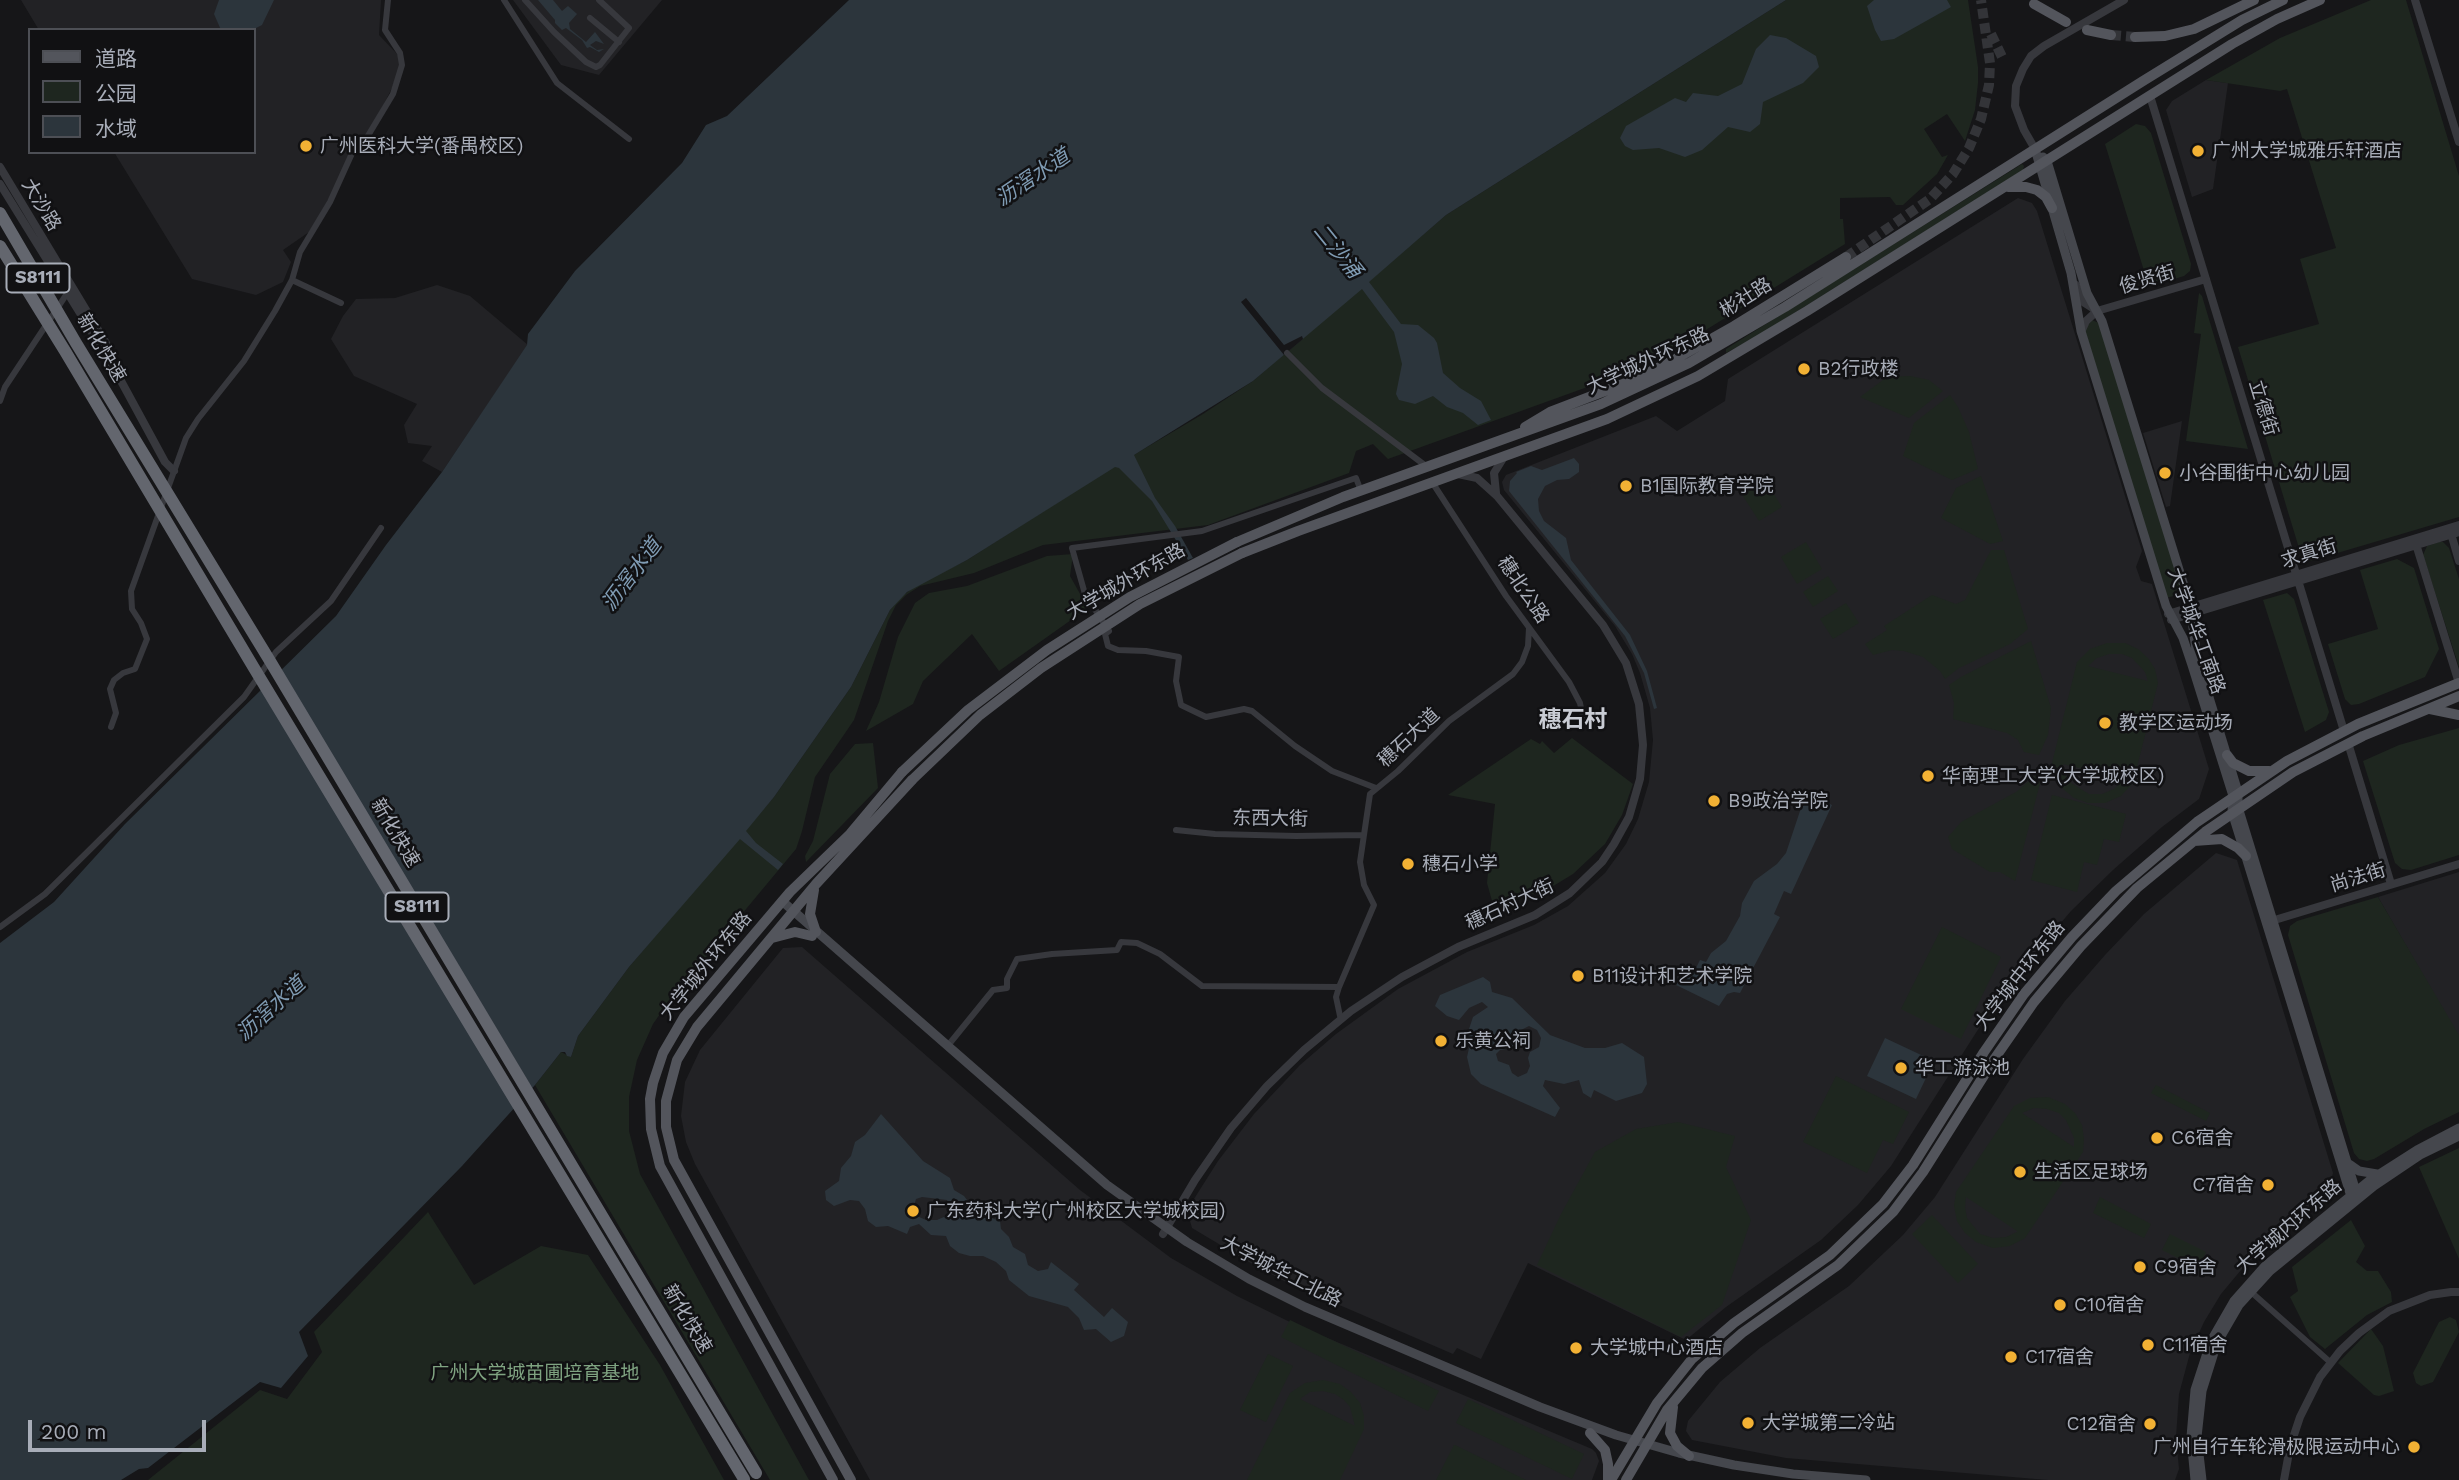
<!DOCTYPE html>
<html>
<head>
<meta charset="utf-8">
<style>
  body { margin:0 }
  #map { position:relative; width:2459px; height:1480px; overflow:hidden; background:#161618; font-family:"Work Sans","Noto Sans SC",sans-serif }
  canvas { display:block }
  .legend { position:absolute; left:28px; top:28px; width:228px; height:126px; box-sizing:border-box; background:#111113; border:2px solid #4d4f55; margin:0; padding:9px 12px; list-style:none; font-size:21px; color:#a8adb8 }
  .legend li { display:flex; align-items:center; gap:14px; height:35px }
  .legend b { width:35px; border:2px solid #4d4f55 }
  .scale { position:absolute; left:28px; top:1420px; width:178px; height:32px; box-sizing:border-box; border:4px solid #a8adb8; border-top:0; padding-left:9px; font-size:21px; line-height:24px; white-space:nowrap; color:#a8adb8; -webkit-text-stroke:5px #111113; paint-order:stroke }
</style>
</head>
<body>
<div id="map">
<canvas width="2459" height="1480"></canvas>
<ul class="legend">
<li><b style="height:9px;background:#53555c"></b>道路</li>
<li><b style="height:19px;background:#1e261f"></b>公园</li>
<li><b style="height:19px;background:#2c353c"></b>水域</li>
</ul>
<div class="scale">200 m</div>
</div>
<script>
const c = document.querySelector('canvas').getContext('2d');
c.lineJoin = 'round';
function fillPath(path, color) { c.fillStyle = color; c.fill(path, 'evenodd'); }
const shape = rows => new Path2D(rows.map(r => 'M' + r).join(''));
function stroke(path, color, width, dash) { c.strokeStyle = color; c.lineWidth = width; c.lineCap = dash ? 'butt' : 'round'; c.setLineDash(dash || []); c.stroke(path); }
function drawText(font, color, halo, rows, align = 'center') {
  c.font = font + ' "Work Sans","Noto Sans SC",sans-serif'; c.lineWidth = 5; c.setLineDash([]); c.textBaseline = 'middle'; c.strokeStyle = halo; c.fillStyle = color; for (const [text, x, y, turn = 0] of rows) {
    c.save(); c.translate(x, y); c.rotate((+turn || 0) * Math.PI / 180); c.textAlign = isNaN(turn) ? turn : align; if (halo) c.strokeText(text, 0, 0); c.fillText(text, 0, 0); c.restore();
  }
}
fillPath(shape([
  [21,0,381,0,379,35,399,56,399,68,392,88,365,141,350,154,328,203,309,232,283,250,291,262,283,282,256,295,192,279,114,152,254,152,254,30,39,30],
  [513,0,662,0,599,75,561,65],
  [2206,80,2228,83,2213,189,2192,197,2166,110,2172,101],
  [2018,198,2032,203,2037,211,2142,551,2136,567,2141,581,2152,584,2209,769,2199,799,2162,827,2113,870,2071,911,2030,959,1979,1028,1891,1166,1858,1205,1821,1240,1726,1307,1686,1340,1528,1263,1481,1359,1457,1348,1453,1354,1286,1282,1249,1262,1192,1228,1187,1210,1218,1161,1254,1114,1300,1065,1336,1034,1398,989,1467,952,1534,925,1568,906,1605,873,1626,844,1638,819,1649,782,1653,740,1650,708,1640,673,1632,654,1615,626,1504,490,1502,482,1506,475,1656,416,1677,431,1725,401,1728,379],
  [437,285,470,296,528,345,442,472,422,461,432,446,408,443,404,425,417,404,354,376,331,339,343,316,356,299,395,298],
  [2182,421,2170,506,2166,507,2143,433],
  [2216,853,2237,860,2333,1173,2326,1197,2246,1264,2221,1294,2204,1322,2190,1353,2179,1394,2176,1437,2179,1469,2175,1480,2048,1480,1786,1458,1692,1440,1686,1431,1688,1421,1720,1382,1760,1348,1849,1286,1903,1235,1935,1197,2023,1059,2065,1001,2105,955,2144,914],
  [2459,872,2459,1035,2458,1036,2378,897],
  [802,947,1080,1190,1171,1258,1237,1296,1294,1324,1592,1449,1596,1453,1599,1461,1592,1480,870,1480,695,1164,686,1142,681,1116,685,1082,700,1050,783,948]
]), '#222225');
fillPath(shape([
  [1786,0,1968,0,1978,67,1978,83,1975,110,1965,141,1947,114,1924,129,1942,157,1948,155,1937,174,1903,205,1896,205,1890,197,1840,198,1840,219,1843,219,1845,244,1696,336,1653,358,1593,385,1388,459,1373,444,1356,451,1349,473,1208,525,1043,545,974,573,920,586,906,595,896,605,888,621,854,720,815,777,802,831,796,849,667,1004,653,1024,637,1060,629,1097,629,1131,640,1174,809,1480,770,1480,535,1085,561,1052,571,1057,578,1036,629,967,774,797,851,687,890,610,900,598,915,586,967,560,1110,469,1203,414,1253,381,1446,215],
  [2371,0,2406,0,2459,176,2459,517,2307,562,2302,558,2238,347,2319,324,2300,259,2336,248,2287,89,2280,91,2206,80,2280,38],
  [2136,124,2145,126,2151,133,2191,264,2190,271,2184,276,2149,287,2105,144],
  [2022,164,2024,166,2023,170,1756,337,1726,353,1726,349],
  [2199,293,2202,296,2248,449,2186,441,2201,334,2194,333],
  [2092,320,2101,324,2184,593,2166,598,2086,334,2086,327],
  [1910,376,1929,380,1943,391,1909,418,1860,397,1887,377],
  [1950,395,1958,407,1969,432,1978,469,1952,480,1903,456,1914,423],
  [1981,476,2003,541,1990,544,1941,518,1956,488],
  [1764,478,1782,507,1759,521,1741,493],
  [1806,542,1822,569,1797,584,1781,557],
  [2439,542,2443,542,2449,548,2459,579,2459,667,2423,555,2427,546],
  [1991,550,2004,550,2028,629,2010,644,1959,668,1945,679,1940,671,1923,657,1904,651,1892,650,1873,655,1865,644,1887,630,1884,626,1932,595,1956,604,1965,600],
  [1073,554,1070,576,1088,608,999,671,972,634,923,681,913,704,866,731,879,702,898,637,915,603,929,593,967,586,1047,556],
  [2397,559,2414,568,2439,649,2425,677,2359,704,2351,705,2345,699,2328,644,2378,629,2360,570],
  [1828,576,1838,591,1813,607,1803,592],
  [2287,593,2294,599,2329,712,2326,720,2305,732,2263,600],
  [1846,603,1859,623,1833,639,1820,619],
  [2031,641,2051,708,2048,735,2039,755,2024,752,2018,740,2007,733,1953,719,1954,703,1949,685,1961,677],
  [2107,643,2125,643,2138,649,2148,658,2155,669,2158,683,2133,783,2121,796,2105,803,2088,803,2074,798,2063,789,2055,777,2052,763,2077,662,2090,649],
  [2109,654,2122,654,2132,658,2145,672,2148,681,2088,666,2097,658],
  [2063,764,2123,779,2123,780,2114,789,2102,794,2089,794,2071,783,2065,774],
  [2459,728,2459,855,2411,870,2402,869,2395,863,2363,761,2399,745],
  [1572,738,1633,784,1622,815,1605,844,1573,874,1550,888,1494,908,1487,883,1495,804,1448,795,1531,739,1540,744,1542,741,1554,753],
  [873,743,878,788,806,862,805,856,813,841,830,774,855,744],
  [2035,776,2040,783,2015,881,2000,872,1990,872,1952,849,1948,837,1961,822,2016,792],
  [2052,795,2126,814,2119,842,2104,839,2097,865,2084,862,2077,892,2031,880],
  [2378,897,2459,1035,2459,1112,2424,1129,2374,1159,2367,1161,2359,1159,2354,1153,2288,935,2290,926,2297,921],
  [1942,927,2001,957,1961,1039,1901,1009],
  [1836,1076,1909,1112,1893,1144,1883,1140,1867,1173,1803,1142],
  [2156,1085,2210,1113,2206,1121,2151,1093],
  [2048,1097,2065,1104,2075,1113,2082,1125,2084,1139,2083,1152,2025,1238,2010,1246,1993,1248,1976,1242,1965,1233,1957,1221,1954,1206,1956,1192,2014,1106,2030,1098],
  [2034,1108,2047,1109,2059,1113,2066,1120,2074,1138,2074,1147,2022,1113],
  [1966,1197,2017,1231,2017,1232,2006,1237,1993,1238,1980,1234,1967,1218,1965,1207],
  [1678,1122,1735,1136,1726,1167,1751,1220,1722,1305,1681,1337,1537,1265,1561,1214,1595,1152,1636,1129],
  [2459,1148,2459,1259,2419,1167],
  [2100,1197,2151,1224,2144,1238,2093,1213],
  [428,1212,474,1285,541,1246,588,1255,660,1365,724,1480,148,1480,260,1390,287,1399,322,1352,314,1332],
  [1932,1215,1978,1264,1958,1283,1912,1234],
  [2351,1220,2365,1246,2356,1262,2367,1271,2378,1271,2391,1292,2392,1302,2367,1315,2325,1349,2310,1337,2290,1297,2298,1291,2292,1267],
  [2170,1234,2206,1252,2198,1268,2162,1250],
  [2450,1317,2456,1320,2459,1332,2433,1382,2421,1386,2416,1383,2413,1373,2439,1322],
  [1290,1320,1439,1391,1428,1411,1281,1337],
  [2371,1329,2383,1346,2394,1391,2379,1396,2374,1395,2338,1363],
  [1268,1354,1293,1366,1266,1422,1240,1410],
  [1323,1380,1340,1384,1351,1392,1360,1403,1364,1416,1364,1429,1340,1480,1247,1480,1290,1393,1305,1383],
  [1323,1391,1335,1394,1344,1400,1350,1407,1355,1426,1300,1399,1310,1392],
  [1468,1399,1584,1454,1572,1479,1456,1423],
  [1454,1445,1455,1445,1526,1480,1436,1480]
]), '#1e261f');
fillPath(shape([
  [219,0,274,0,262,25,252,30,221,30,214,14],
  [538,0,553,0,562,11,568,6,577,14,569,23,570,29,586,42,595,32,604,44,596,41,590,45,597,50,604,49,599,52,590,47,587,48,582,40,566,28,562,30,555,23,555,20],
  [849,0,1786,0,1446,215,1369,282,1401,324,1418,325,1434,338,1437,343,1443,373,1460,388,1481,401,1491,420,1478,425,1463,413,1447,407,1433,396,1415,404,1399,400,1396,394,1402,364,1394,332,1362,289,1253,381,1134,455,1155,498,1175,526,1193,558,1188,560,1152,501,1119,468,1115,467,967,560,907,592,890,610,851,687,774,797,746,831,756,843,783,864,778,870,740,839,629,967,578,1036,571,1057,567,1056,565,1052,561,1052,535,1085,462,1166,299,1332,308,1356,281,1388,260,1382,148,1468,139,1469,121,1480,0,1480,0,943,54,902,125,824,336,616,386,545,442,472,527,345,528,334,575,271,682,163,706,125,727,116],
  [1874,0,1947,0,1951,7,1894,39,1881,41,1875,30,1867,6],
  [1770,35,1786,38,1816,56,1819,67,1803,83,1763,102,1760,124,1750,132,1728,127,1702,150,1685,157,1659,148,1633,150,1625,146,1620,138,1626,126,1675,98,1686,102,1693,93,1718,96,1742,84,1756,49],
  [1574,458,1579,464,1579,472,1569,479,1557,480,1545,486,1538,499,1539,511,1544,521,1566,538,1571,560,1630,635,1647,671,1657,708,1654,709,1644,673,1625,636,1509,491,1510,481,1517,473,1516,472,1531,466,1542,470],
  [1813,796,1832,805,1791,894,1784,891,1774,914,1780,917,1740,993,1734,992,1727,994,1719,1006,1676,985,1687,964,1696,968,1700,960,1706,962,1711,953,1726,941,1740,916,1742,903,1754,881,1777,864,1786,853,1801,808],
  [1483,977,1490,982,1492,992,1512,998,1550,1035,1585,1048,1605,1048,1622,1043,1644,1057,1647,1084,1642,1093,1616,1101,1594,1090,1591,1098,1583,1093,1579,1080,1564,1084,1545,1080,1543,1086,1560,1108,1555,1117,1481,1084,1471,1074,1467,1057,1470,1044,1468,1032,1473,1017,1488,1007,1482,1002,1469,1008,1459,1020,1447,1016,1435,1006,1440,995],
  [1529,1026,1537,1030,1541,1038,1539,1047,1530,1052,1528,1058,1530,1066,1527,1073,1518,1077,1512,1073,1509,1065,1498,1061,1496,1054,1500,1050,1512,1048,1519,1039,1521,1030],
  [1885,1038,1934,1061,1916,1099,1867,1076],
  [881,1114,923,1161,950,1178,954,1190,964,1196,977,1213,1000,1221,1001,1229,1009,1237,1013,1247,1025,1254,1028,1265,1038,1271,1048,1269,1051,1262,1079,1284,1074,1290,1104,1317,1112,1308,1128,1322,1124,1336,1111,1342,1096,1329,1084,1330,1079,1318,1068,1307,1029,1296,1009,1280,1006,1271,996,1262,983,1256,970,1256,959,1253,950,1246,946,1236,931,1235,919,1224,910,1227,907,1234,888,1226,876,1227,868,1221,865,1209,859,1201,850,1200,834,1206,826,1200,825,1191,839,1181,841,1168,851,1156,855,1142,865,1135],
  [922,1197,947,1200,950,1207,946,1216,937,1220,926,1220,917,1216,914,1206,916,1199]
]), '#2c353c');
fillPath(shape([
  [1246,298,1284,345,1302,336,1303,339,1284,355,1241,302],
  [279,667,534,1091,517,1112,259,686]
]), '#161618');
stroke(shape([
  [1991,34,2004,61],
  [2111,35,2135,37],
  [1846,257,1930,199,1953,174,1969,148,1981,119,1989,85,1990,63,1981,0]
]), '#333438', 10, [10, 5]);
stroke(shape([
  [504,0,557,83,629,139],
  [525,0,554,32,586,62,596,67,600,65,629,28,599,0],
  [590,18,619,42],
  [292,280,341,303],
  [1287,353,1322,388,1426,466],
  [0,401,5,387,68,292],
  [1432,482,1506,596,1569,682,1580,703,1583,718],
  [1361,491,1356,478,1202,531,1072,548,1085,594,1109,631,1105,634,1108,646,1118,650,1146,651,1179,657,1176,681,1181,705,1206,717,1244,709,1252,711,1295,746,1332,771,1376,788],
  [111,727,116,713,110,689,114,680,123,673,135,669,147,639,141,623,132,609,131,591,186,438,198,419,244,361,275,311,292,280,300,252,330,202,354,149,366,139,393,94,402,65,400,53,385,30,388,0],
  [1176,830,1215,834,1296,836,1363,835],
  [0,927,45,894,244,697,276,652,331,601,381,528],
  [1339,987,1336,997,1340,1016],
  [950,1043,993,990,1007,988,1007,979,1017,959,1052,954,1117,950,1121,942,1137,943,1160,954,1202,986,1339,987,1374,905,1364,885,1360,862,1370,794,1398,771,1449,721,1513,674,1522,662,1528,646,1529,628],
  [2250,1291,2330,1362]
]), '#37383d', 6);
stroke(shape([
  [2415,0,2459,142],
  [2150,96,2344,731],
  [2035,149,2024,130,2015,106,2016,86,2023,69,2031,56,2044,46,2124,0],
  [0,167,106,343,112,362],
  [0,184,114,368,165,462,174,471],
  [2076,285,2083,302,2097,311],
  [2081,332,2086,321,2097,311,2206,279],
  [1496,493,1494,473,1504,457],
  [2450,530,2459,561],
  [2415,541,2459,683],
  [2168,614,2459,525],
  [2171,620,2459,532],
  [2348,743,2391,884],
  [2268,922,2459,864],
  [1163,1234,1195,1180,1231,1128,1267,1086,1304,1050,1351,1011,1402,977,1458,947,1535,915,1570,893,1602,862,1614,844,1629,817,1640,779,1643,745,1639,704,1626,663,1603,625,1497,496,1477,478,1458,474],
  [2284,1480,2290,1447,2300,1417,2320,1377,2340,1351,2359,1333,2389,1311,2430,1295,2451,1292,2459,1292]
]), '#37383d', 8);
stroke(shape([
  [2035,149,2071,273,2081,331,2166,606,2183,638,2192,665,2233,796,2232,812,2353,1203],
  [2043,157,2047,161,2087,293,2102,321,2190,605,2197,658,2238,792,2238,807,2358,1198],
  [782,901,1107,1185,1187,1242,1249,1279,1305,1307,1540,1407,1616,1435,1679,1453,1734,1465,1793,1474,1866,1480],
  [2349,1164,2359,1171,2377,1174],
  [2195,1480,2191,1437,2195,1390,2211,1341,2234,1301,2265,1266,2370,1180,2417,1150,2459,1128],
  [2202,1480,2197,1437,2202,1391,2217,1343,2239,1305,2270,1271,2374,1186,2420,1155,2459,1136]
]), '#45474d', 9);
stroke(shape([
  [2034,4,2066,22],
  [2087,30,2111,35],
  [2135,37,2165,36,2194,29,2254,0],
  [2008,187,2026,187,2037,190,2046,197,2052,208],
  [1525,427,1550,412,1631,381,1672,361,1734,326,1846,257],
  [1237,542,1343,497,1601,404,1689,363,1785,307,2143,81,2242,20,2283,0],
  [1242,553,1298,531,1607,419,1698,376,1807,311,2232,44,2277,19,2320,0],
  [2430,709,2459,715],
  [2227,755,2233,763,2249,771,2269,771],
  [2194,841,2222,839,2238,848,2246,856],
  [814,890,810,914,816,932],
  [772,938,795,932,812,936],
  [1673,1407,1670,1433,1677,1446,1689,1456],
  [1590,1433,1605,1450,1608,1464,1608,1480],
  [833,1480,660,1166,651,1129,650,1099,653,1083,663,1053,684,1017,790,892,850,834,902,772],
  [851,1480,674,1160,666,1127,666,1101,677,1060,697,1027,816,884,912,780],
  [1611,1480,1657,1403,1692,1359,1734,1323,1830,1255,1883,1204,1913,1165,1984,1052,2024,994,2072,937,2116,891,2197,822,2287,761,2358,724,2459,683],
  [1626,1480,1667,1410,1702,1368,1742,1333,1838,1265,1893,1212,1923,1172,1995,1058,2034,1002,2081,946,2137,888,2205,832,2293,772,2363,736,2459,696]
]), '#53555c', 10);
stroke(shape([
  [902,772,968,710,1047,650,1130,597,1237,542],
  [912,780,980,715,1041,668,1140,604,1242,553]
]), '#53555c', 10);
stroke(shape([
  [0,213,76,343,270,661,756,1473],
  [0,246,65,351,254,668,744,1479]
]), '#63666e', 12);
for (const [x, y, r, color] of [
  [306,146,7,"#f2b134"],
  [2198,151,7,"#f2b134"],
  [1804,369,7,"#f2b134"],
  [2165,473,7,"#f2b134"],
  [1626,486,7,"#f2b134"],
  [2105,723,7,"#f2b134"],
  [1928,776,7,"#f2b134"],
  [1714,801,7,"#f2b134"],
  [1408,864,7,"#f2b134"],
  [1578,976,7,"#f2b134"],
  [1441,1041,7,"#f2b134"],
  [1901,1068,7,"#f2b134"],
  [2157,1138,7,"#f2b134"],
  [2020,1172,7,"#f2b134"],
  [2268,1185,7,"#f2b134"],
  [913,1211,7,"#f2b134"],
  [2140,1267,7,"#f2b134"],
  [2060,1305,7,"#f2b134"],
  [2148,1345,7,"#f2b134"],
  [1576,1348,7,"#f2b134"],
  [2011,1357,7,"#f2b134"],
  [1748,1423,7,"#f2b134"],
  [2150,1424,7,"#f2b134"],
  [2414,1447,7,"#f2b134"]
]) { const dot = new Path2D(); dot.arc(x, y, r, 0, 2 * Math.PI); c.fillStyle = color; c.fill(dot); stroke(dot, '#111113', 2.5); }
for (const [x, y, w] of [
  [38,278,63],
  [417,907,63]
]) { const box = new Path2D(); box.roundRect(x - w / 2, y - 14.5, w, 29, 5); c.fillStyle = '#111113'; c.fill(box); stroke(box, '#a8adb8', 2); }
drawText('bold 18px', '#a8adb8', null, [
  ["S8111",38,278],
  ["S8111",417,907]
]);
drawText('19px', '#a8adb8', '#111113', [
  ["广州医科大学(番禺校区)",320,146],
  ["广州大学城雅乐轩酒店",2212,151],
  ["B2行政楼",1818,369],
  ["小谷围街中心幼儿园",2179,473],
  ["B1国际教育学院",1640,486],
  ["教学区运动场",2119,723],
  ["华南理工大学(大学城校区)",1942,776],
  ["B9政治学院",1728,801],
  ["穗石小学",1422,864],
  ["B11设计和艺术学院",1592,976],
  ["乐黄公祠",1455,1041],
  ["华工游泳池",1915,1068],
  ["C6宿舍",2171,1138],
  ["生活区足球场",2034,1172],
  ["C7宿舍",2254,1185,"right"],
  ["广东药科大学(广州校区大学城校园)",927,1211],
  ["C9宿舍",2154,1267],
  ["C10宿舍",2074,1305],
  ["C11宿舍",2162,1345],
  ["大学城中心酒店",1590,1348],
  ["C17宿舍",2025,1357],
  ["大学城第二冷站",1762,1423],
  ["C12宿舍",2136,1424,"right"],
  ["广州自行车轮滑极限运动中心",2400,1447,"right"]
], 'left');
drawText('19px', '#a8adb8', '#111113', [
  ["大沙路",41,205,59],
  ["俊贤街",2147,280,-16],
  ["彬社路",1746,298,-32],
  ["新化快速",101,348,59],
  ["大学城外环东路",1648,361,-25],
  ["立德街",2263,408,73],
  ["求真街",2309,554,-17],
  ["大学城外环东路",1126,582,-30],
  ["穗北公路",1523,590,56],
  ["大学城华工南路",2196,631,70],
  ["穗石大道",1409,738,-43],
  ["东西大街",1270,819,1],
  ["新化快速",395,833,59],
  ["尚法街",2358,878,-17],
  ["穗石村大街",1510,905,-25],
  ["大学城外环东路",706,966,-51],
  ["大学城中环东路",2020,976,-52],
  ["大学城内环东路",2289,1227,-41],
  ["大学城华工北路",1281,1272,27],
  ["新化快速",687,1319,59]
]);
drawText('19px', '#7fa381', '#111113', [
  ["广州大学城苗圃培育基地",535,1373]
]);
drawText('italic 21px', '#7f9bb3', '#111113', [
  ["沥滘水道",1033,178,-34],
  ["二沙涌",1337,251,51],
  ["沥滘水道",632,575,-53],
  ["沥滘水道",271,1009,-42]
]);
drawText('bold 23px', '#c9ccd4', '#111113', [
  ["穗石村",1573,720]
]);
</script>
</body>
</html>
